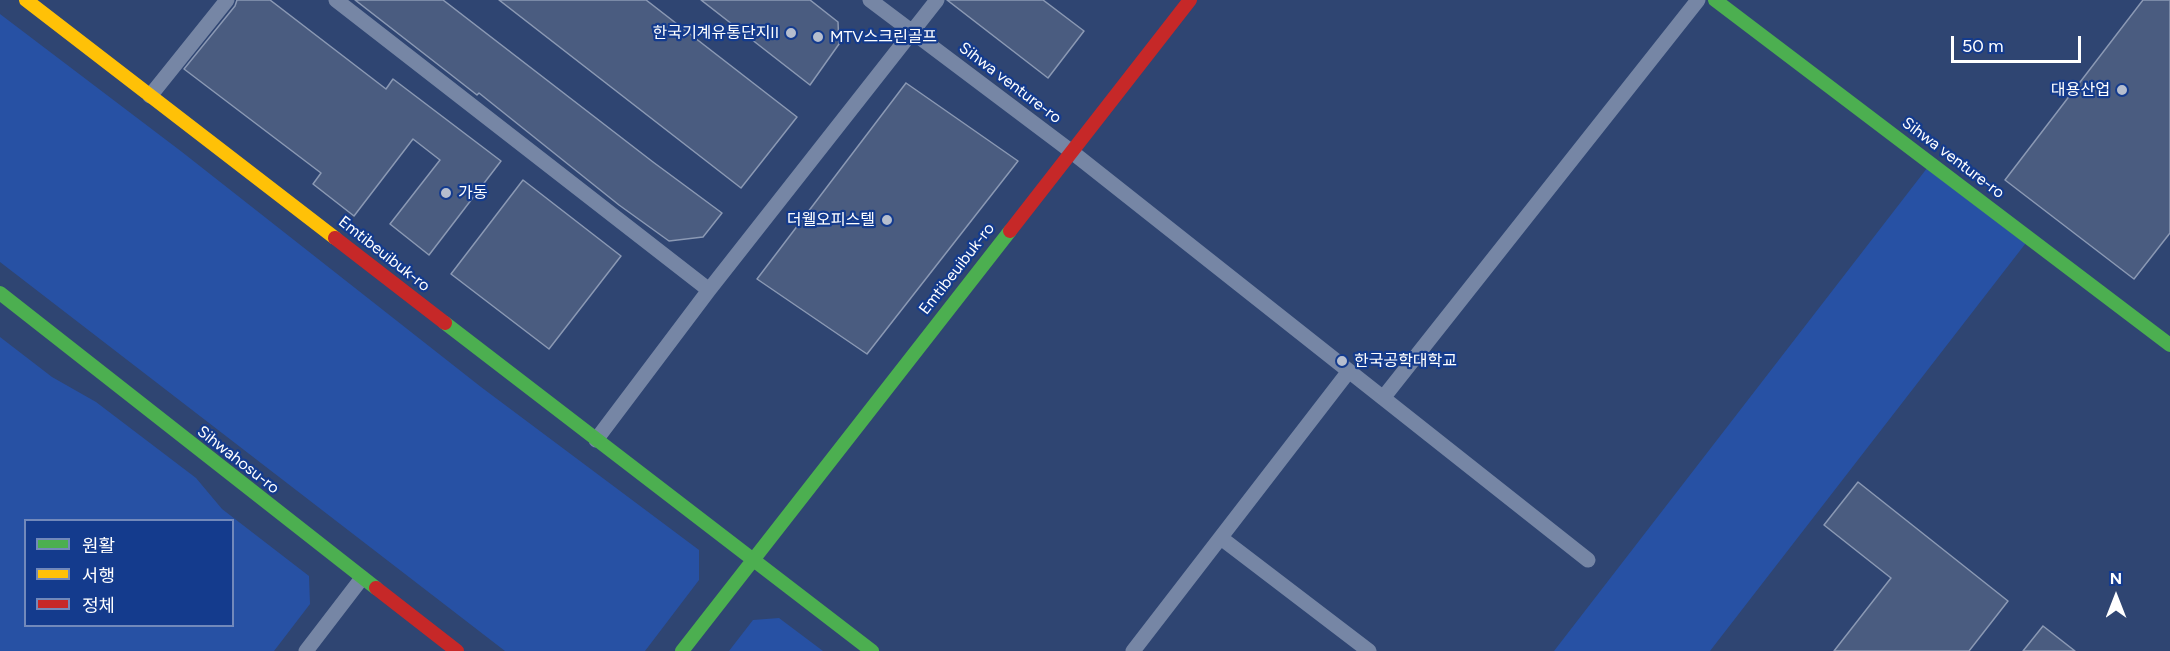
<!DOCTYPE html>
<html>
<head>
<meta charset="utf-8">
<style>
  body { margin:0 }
  #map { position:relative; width:2170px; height:651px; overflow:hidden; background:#2f4572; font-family:Figtree,"Noto Sans KR",sans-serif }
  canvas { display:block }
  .legend { position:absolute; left:24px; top:519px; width:210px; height:108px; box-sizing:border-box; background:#143b8d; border:2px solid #7289bb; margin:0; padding:8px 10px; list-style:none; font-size:18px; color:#fff }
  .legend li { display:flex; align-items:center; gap:12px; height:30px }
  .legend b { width:30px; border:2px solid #7289bb }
  .north { position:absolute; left:2086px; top:567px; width:60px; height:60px; -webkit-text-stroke:4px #143b8d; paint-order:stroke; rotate:0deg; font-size:16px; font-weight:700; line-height:24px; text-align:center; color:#fff }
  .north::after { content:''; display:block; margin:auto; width:21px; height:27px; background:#fff; clip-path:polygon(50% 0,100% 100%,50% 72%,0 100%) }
  .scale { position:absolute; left:1951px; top:36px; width:130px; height:27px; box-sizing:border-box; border:3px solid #fff; border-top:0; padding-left:8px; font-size:18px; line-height:21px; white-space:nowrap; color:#fff; -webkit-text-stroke:4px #143b8d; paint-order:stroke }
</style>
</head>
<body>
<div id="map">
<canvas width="2170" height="651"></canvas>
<ul class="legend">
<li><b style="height:8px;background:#4caf50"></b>원활</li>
<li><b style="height:8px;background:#ffc107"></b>서행</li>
<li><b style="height:8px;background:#c62828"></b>정체</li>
</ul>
<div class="north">N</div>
<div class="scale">50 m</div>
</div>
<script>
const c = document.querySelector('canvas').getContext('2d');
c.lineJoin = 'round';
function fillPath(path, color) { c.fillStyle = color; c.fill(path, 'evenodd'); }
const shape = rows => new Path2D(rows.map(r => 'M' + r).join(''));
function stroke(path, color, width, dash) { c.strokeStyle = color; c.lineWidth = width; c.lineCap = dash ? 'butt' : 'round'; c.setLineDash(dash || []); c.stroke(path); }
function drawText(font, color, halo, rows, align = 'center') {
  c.font = font + ' Figtree,"Noto Sans KR",sans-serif'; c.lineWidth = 4.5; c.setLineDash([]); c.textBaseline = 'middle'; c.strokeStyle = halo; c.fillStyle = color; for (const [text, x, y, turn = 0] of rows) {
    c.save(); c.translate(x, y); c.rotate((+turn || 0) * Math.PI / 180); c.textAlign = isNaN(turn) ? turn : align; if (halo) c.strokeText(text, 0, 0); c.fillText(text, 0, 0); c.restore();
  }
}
fillPath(shape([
  [0,14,182,152,481,387,699,550,699,580,645,651,505,651,0,262],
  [1931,163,2029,239,1710,651,1554,651],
  [0,337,52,377,96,402,196,478,222,509,309,576,310,604,274,651,0,651],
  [26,520,232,520,232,626,26,626],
  [779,618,823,651,729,651,753,620]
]), '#2751a4');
const building = shape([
  [237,0,270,0,386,89,393,79,501,161,429,255,390,224,440,160,413,139,354,216,313,184,321,173,184,69,235,6,237,0],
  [355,0,443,0,653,162,722,213,703,237,669,241,619,205,479,93,477,95,445,70,355,0],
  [499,0,646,0,797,117,741,188,499,0],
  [701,0,810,0,838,22,839,44,810,85,701,0],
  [947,0,1043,0,1084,31,1048,78,947,0],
  [2143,0,2170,0,2170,233,2134,279,2005,180,2143,0],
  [906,83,1018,161,867,354,757,279,906,83],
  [523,180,621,256,549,349,451,274,523,180],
  [1858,482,2008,601,1969,651,1834,651,1891,578,1824,525,1858,482],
  [2043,626,2075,651,2023,651,2043,626]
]);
fillPath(building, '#4a5c80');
stroke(building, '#8b99b4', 1.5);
stroke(shape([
  [336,0,709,290],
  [870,0,1072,152,1588,560],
  [150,96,227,0],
  [1383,398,1698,0],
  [596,440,709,290,937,0],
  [1221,538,1369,651],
  [306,651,362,578],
  [1133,651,1349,371]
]), '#7686a5', 15);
stroke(shape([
  [1715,0,2170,345],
  [0,293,376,588],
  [445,323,872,651],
  [682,651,1010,231]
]), '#4caf50', 14);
stroke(shape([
  [26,0,335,238]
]), '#ffc107', 14);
stroke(shape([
  [1010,231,1190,0],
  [335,238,445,323],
  [376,588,457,651]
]), '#c62828', 14);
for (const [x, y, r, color] of [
  [791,33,6,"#b6bece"],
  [818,37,6,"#b6bece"],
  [2122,90,6,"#b6bece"],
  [446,193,6,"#b6bece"],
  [887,220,6,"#b6bece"],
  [1342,361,6,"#b6bece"]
]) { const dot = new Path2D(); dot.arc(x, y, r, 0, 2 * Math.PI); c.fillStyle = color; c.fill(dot); stroke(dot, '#143b8d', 2); }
drawText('16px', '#fff', '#143b8d', [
  ["한국기계유통단지II",779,33],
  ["MTV스크린골프",830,37,"left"],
  ["대용산업",2110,90],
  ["가동",458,193,"left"],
  ["더웰오피스텔",875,220],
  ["한국공학대학교",1354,361,"left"]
], 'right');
drawText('16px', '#fff', '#143b8d', [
  ["Sihwa venture-ro",1010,83,37],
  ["Sihwa venture-ro",1953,158,37],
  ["Emtibeuibuk-ro",384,254,38],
  ["Emtibeuibuk-ro",957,269,-52],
  ["Sihwahosu-ro",238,460,38]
]);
</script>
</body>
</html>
